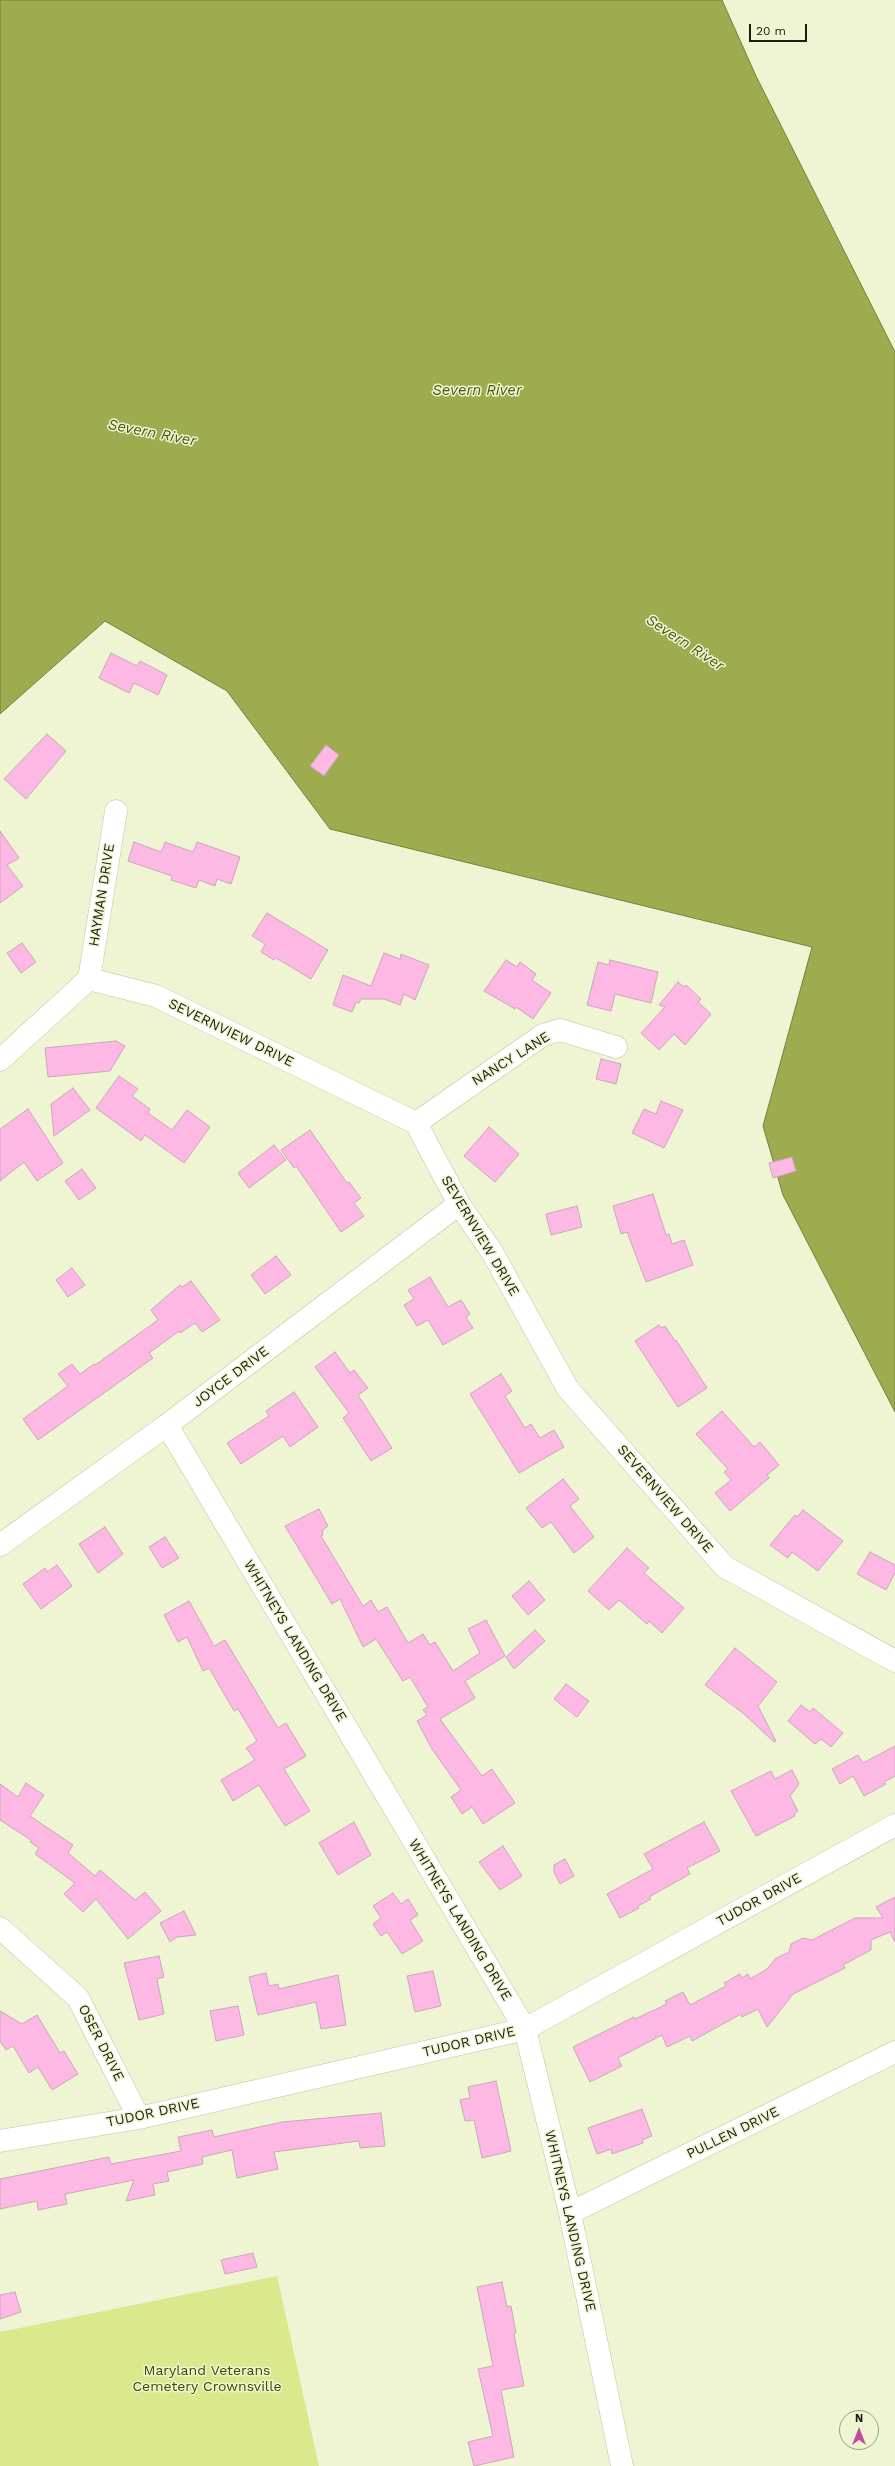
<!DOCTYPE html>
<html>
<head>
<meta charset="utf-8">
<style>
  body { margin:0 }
  #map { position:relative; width:895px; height:2466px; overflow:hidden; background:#eff5d2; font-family:"Work Sans",sans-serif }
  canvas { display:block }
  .north { position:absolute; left:839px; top:2410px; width:40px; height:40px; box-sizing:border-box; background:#eff5d2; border:1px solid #9a9f84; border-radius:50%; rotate:0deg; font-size:11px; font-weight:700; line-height:16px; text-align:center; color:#1b1d10 }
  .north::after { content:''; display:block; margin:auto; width:14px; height:18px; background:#c1499f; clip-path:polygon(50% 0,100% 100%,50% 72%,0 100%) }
  .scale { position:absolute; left:749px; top:24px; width:58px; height:18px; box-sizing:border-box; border:2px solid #1b1d10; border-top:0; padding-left:5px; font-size:12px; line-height:14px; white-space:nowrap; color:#1b1d10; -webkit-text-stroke:3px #eff5d2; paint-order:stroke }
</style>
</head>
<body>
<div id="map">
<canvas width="895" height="2466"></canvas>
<div class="north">N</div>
<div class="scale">20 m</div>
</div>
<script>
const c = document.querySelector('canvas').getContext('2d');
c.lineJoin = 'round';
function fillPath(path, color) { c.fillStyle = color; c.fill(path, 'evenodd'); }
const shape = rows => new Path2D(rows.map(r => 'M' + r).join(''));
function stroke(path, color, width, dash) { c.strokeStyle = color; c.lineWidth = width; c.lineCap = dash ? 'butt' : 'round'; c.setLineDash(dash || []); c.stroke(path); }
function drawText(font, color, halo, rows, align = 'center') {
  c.font = font + ' "Work Sans",sans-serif'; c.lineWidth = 3; c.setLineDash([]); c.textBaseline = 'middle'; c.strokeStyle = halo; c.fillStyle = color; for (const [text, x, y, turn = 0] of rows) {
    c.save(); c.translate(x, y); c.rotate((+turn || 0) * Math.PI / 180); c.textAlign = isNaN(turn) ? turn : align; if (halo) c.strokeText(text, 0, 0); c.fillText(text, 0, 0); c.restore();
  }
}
fillPath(shape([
  [277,2276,319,2466,0,2466,0,2332]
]), '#dbe98c');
const water = shape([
  [0,0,722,0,756,76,895,352,895,1412,783,1195,763,1126,812,947,330,829,227,691,105,621,0,714,0,0]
]);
fillPath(water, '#9eab4e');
stroke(water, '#77803b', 1);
const building = shape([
  [111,653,137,666,140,661,167,675,158,695,134,683,129,693,99,678,111,653],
  [47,734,66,751,26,799,4,779,47,734],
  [326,745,339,755,324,776,310,766,326,745],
  [0,831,19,858,7,865,23,886,0,903,0,831],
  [134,842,161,852,165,842,193,852,197,842,240,857,231,884,217,879,215,886,199,880,196,888,171,880,172,876,128,861,134,842],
  [267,913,328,950,311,979,276,958,274,960,261,952,265,944,252,936,267,913],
  [22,943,36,962,21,973,7,953,22,943],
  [384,953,400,959,401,954,429,965,415,1000,404,994,400,1005,384,999,361,999,359,1003,356,1002,352,1012,333,1005,343,975,371,986,384,953],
  [506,960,517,967,520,962,536,974,532,980,551,993,533,1019,516,1007,515,1009,484,991,506,960],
  [610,960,658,972,651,1003,615,994,611,1011,587,1005,598,962,609,965,610,960],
  [678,982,684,987,686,985,701,999,698,1002,711,1014,685,1045,674,1034,659,1050,641,1033,665,1007,659,1005,678,982],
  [116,1041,125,1046,110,1071,48,1077,45,1048,116,1041],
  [601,1059,621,1064,616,1084,596,1079,601,1059],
  [119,1076,138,1089,132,1096,150,1109,148,1113,172,1130,187,1110,210,1127,184,1163,145,1135,141,1141,96,1108,119,1076],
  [73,1088,90,1110,54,1136,51,1104,73,1088],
  [661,1101,683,1110,664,1148,632,1133,644,1109,656,1114,661,1101],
  [28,1109,63,1163,37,1181,24,1162,0,1181,0,1129,28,1109],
  [489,1127,519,1154,495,1182,464,1156,489,1127],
  [310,1130,347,1183,349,1182,361,1198,354,1203,364,1216,341,1232,296,1166,294,1168,281,1150,310,1130],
  [274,1145,286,1160,249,1188,238,1173,274,1145],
  [792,1157,796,1171,773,1178,769,1163,792,1157],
  [82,1169,96,1188,79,1200,65,1181,82,1169],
  [653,1194,666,1235,669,1234,672,1244,684,1240,693,1265,646,1282,627,1232,621,1234,613,1206,653,1194],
  [577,1206,582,1227,551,1235,546,1214,577,1206],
  [276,1256,291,1275,265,1294,251,1275,276,1256],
  [72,1268,85,1285,68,1297,56,1280,72,1268],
  [430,1277,448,1307,461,1300,470,1314,466,1317,473,1328,443,1345,428,1320,417,1326,404,1305,414,1299,408,1290,430,1277],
  [191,1281,220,1320,202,1332,195,1323,180,1333,179,1331,149,1353,153,1358,38,1440,23,1419,68,1386,58,1374,72,1364,80,1374,94,1364,95,1365,158,1320,151,1310,180,1285,182,1287,191,1281],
  [659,1325,661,1328,665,1326,675,1341,676,1340,707,1388,678,1407,635,1341,659,1325],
  [335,1352,350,1373,354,1370,368,1388,358,1395,392,1448,371,1461,343,1418,349,1413,315,1367,335,1352],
  [501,1374,512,1391,505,1396,525,1428,531,1424,540,1438,554,1430,564,1447,519,1473,470,1394,501,1374],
  [294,1392,318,1427,290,1447,283,1436,241,1464,227,1443,269,1416,266,1411,294,1392],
  [722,1411,754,1447,760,1442,779,1465,767,1475,769,1478,730,1511,715,1493,731,1480,724,1472,728,1469,696,1434,722,1411],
  [563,1479,579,1499,570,1506,594,1537,574,1553,551,1522,542,1528,526,1508,563,1479],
  [319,1509,328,1526,324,1529,322,1532,323,1535,321,1536,363,1606,371,1600,378,1612,387,1607,408,1643,423,1634,430,1645,435,1642,453,1671,480,1653,468,1629,486,1620,505,1656,465,1681,475,1698,440,1719,482,1776,492,1769,515,1803,483,1824,472,1807,462,1814,451,1797,461,1790,432,1749,417,1721,427,1715,423,1710,428,1707,410,1677,403,1681,376,1639,363,1647,340,1599,332,1604,285,1526,319,1509],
  [803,1510,843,1541,818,1571,792,1552,788,1558,770,1545,795,1515,797,1517,803,1510],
  [105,1527,123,1554,98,1573,79,1544,105,1527],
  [165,1537,179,1558,162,1568,149,1547,165,1537],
  [627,1548,649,1568,644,1573,684,1608,662,1633,649,1621,647,1624,619,1600,609,1610,588,1591,627,1548],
  [870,1552,895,1565,895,1573,886,1590,857,1574,870,1552],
  [57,1565,72,1586,41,1609,23,1584,45,1568,47,1572,57,1565],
  [529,1581,545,1600,528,1615,512,1596,529,1581],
  [189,1601,214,1646,225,1640,278,1728,286,1723,306,1756,284,1769,310,1811,285,1826,259,1785,233,1801,221,1780,255,1760,246,1748,257,1741,238,1709,234,1711,209,1668,203,1671,187,1637,178,1642,164,1615,189,1601],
  [535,1630,545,1641,514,1669,506,1657,535,1630],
  [735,1648,777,1682,758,1706,776,1741,774,1742,743,1713,705,1685,735,1648],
  [566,1684,589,1701,577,1717,554,1699,566,1684],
  [801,1705,810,1712,813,1708,843,1733,831,1747,821,1739,815,1744,788,1721,801,1705],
  [895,1746,895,1776,884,1782,886,1784,864,1796,853,1776,840,1784,832,1769,858,1755,863,1763,895,1746],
  [792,1770,799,1784,790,1796,798,1811,794,1814,795,1816,756,1836,731,1791,771,1771,775,1779,792,1770],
  [26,1783,44,1795,30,1816,73,1845,68,1853,95,1876,100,1870,135,1900,145,1892,161,1911,128,1939,96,1899,83,1912,64,1894,75,1883,35,1854,39,1848,30,1842,31,1840,0,1820,0,1784,18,1797,26,1783],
  [354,1822,371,1855,338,1875,319,1843,354,1822],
  [704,1822,720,1851,687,1868,690,1874,649,1897,651,1899,638,1906,639,1908,620,1918,607,1894,653,1869,644,1854,704,1822],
  [503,1846,522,1876,500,1890,479,1862,503,1846],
  [565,1859,574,1876,560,1884,554,1872,554,1865,565,1859],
  [393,1893,401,1904,408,1899,418,1915,410,1920,423,1941,402,1954,387,1932,381,1936,373,1924,381,1918,373,1906,393,1893],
  [895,1897,895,1942,890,1932,871,1940,871,1950,843,1965,845,1968,793,1994,767,2027,758,2009,742,2017,741,2014,692,2041,690,2036,667,2047,662,2035,618,2058,622,2066,590,2082,573,2047,634,2017,635,2019,667,2004,665,2001,683,1992,690,2005,726,1986,724,1983,740,1974,742,1978,748,1974,750,1979,767,1969,775,1959,789,1952,791,1944,803,1938,812,1940,855,1918,883,1918,876,1907,895,1897],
  [184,1911,196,1935,177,1937,170,1942,160,1923,184,1911],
  [159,1956,164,1977,157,1979,164,2014,139,2020,124,1963,159,1956],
  [433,1971,441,2006,415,2012,407,1976,433,1971],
  [266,1973,269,1986,278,1984,279,1989,338,1975,346,2025,321,2029,316,2002,258,2015,249,1977,266,1973],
  [238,2006,244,2035,216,2041,210,2011,238,2006],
  [0,2011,22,2024,37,2015,60,2053,64,2051,78,2074,52,2090,38,2067,29,2073,13,2046,6,2050,0,2041,0,2011],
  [496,2081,511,2151,482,2158,474,2120,465,2121,460,2100,470,2098,468,2087,496,2081],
  [642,2109,652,2136,642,2140,643,2143,612,2154,611,2149,597,2154,588,2128,642,2109],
  [381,2113,385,2146,360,2148,359,2141,274,2152,278,2169,237,2178,232,2150,202,2157,203,2164,167,2172,169,2181,153,2184,155,2195,126,2201,134,2180,65,2194,67,2204,38,2210,37,2201,0,2209,0,2179,109,2157,111,2164,181,2151,178,2137,212,2130,214,2137,282,2122,381,2113],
  [253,2253,257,2267,225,2274,221,2260,253,2253],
  [502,2282,507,2307,511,2306,516,2333,514,2334,524,2386,501,2390,514,2457,474,2466,468,2442,493,2436,478,2369,493,2366,477,2287,502,2282],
  [15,2292,21,2312,0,2319,0,2295,15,2292]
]);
fillPath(building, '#fdb9e4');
stroke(building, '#c8a7bc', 1);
const minor = shape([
  [89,979,116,811],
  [0,1060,89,979,156,996,416,1123,459,1204,492,1252,568,1389,725,1567,895,1661],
  [416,1123,543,1035,560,1030,616,1047],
  [167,1425,525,2029,570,2213,622,2466],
  [0,1545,167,1425,459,1204],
  [0,1928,78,1998,139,2118],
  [0,2141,139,2118,525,2029,895,1825],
  [570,2213,895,2052]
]);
stroke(minor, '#bec4a2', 23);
stroke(minor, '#fff', 22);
drawText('14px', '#1b1d10', '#eff5d2', [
  ["HAYMAN DRIVE",102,895,-81],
  ["SEVERNVIEW DRIVE",231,1033,26],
  ["NANCY LANE",511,1059,-32],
  ["SEVERNVIEW DRIVE",480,1236,59],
  ["JOYCE DRIVE",231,1377,-37],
  ["SEVERNVIEW DRIVE",665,1499,49],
  ["WHITNEYS LANDING DRIVE",295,1641,59],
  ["TUDOR DRIVE",759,1900,-29],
  ["WHITNEYS LANDING DRIVE",460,1920,59],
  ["TUDOR DRIVE",469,2042,-13],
  ["OSER DRIVE",101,2043,63],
  ["TUDOR DRIVE",153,2113,-12],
  ["PULLEN DRIVE",733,2133,-26],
  ["WHITNEYS LANDING DRIVE",570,2221,77]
]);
drawText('14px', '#414800', '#eff5d2', [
  ["Maryland Veterans",207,2371],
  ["Cemetery Crownsville",207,2387]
]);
drawText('italic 15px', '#4e5611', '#eff5d2', [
  ["Severn River",477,391],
  ["Severn River",152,433,11],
  ["Severn River",685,643,33]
]);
</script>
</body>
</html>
